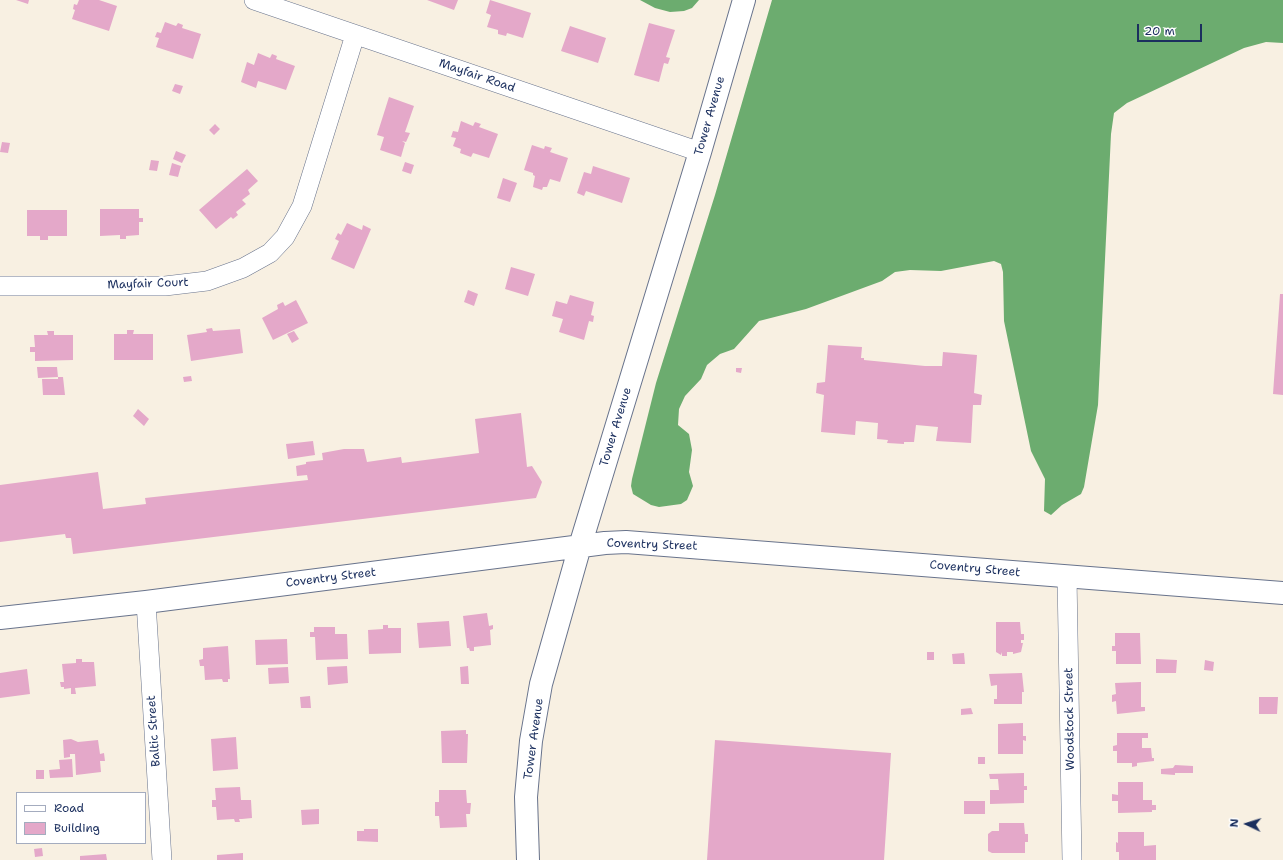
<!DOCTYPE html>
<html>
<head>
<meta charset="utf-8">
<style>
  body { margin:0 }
  #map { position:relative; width:1283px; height:860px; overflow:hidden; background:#f8f0e2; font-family:"Shantell Sans",sans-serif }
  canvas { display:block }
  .legend { position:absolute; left:16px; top:792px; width:130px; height:52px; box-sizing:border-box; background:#fff; border:1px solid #a4acbf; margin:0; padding:5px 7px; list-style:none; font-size:12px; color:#1b2f5e }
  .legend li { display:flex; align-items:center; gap:8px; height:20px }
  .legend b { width:20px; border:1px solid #a4acbf }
  .north { position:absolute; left:1227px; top:804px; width:40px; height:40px; -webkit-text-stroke:3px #fff; paint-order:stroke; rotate:274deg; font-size:11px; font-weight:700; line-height:16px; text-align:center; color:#1b2f5e }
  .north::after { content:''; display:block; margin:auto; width:14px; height:18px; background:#1b2f5e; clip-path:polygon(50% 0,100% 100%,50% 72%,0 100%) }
  .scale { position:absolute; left:1137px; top:24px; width:65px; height:18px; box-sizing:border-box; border:2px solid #1b2f5e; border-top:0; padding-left:5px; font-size:12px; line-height:14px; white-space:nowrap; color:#1b2f5e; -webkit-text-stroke:3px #fff; paint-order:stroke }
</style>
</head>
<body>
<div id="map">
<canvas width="1283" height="860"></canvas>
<ul class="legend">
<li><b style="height:5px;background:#fff"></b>Road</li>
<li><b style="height:11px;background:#e4a8c9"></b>Building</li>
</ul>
<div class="north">N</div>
<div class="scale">20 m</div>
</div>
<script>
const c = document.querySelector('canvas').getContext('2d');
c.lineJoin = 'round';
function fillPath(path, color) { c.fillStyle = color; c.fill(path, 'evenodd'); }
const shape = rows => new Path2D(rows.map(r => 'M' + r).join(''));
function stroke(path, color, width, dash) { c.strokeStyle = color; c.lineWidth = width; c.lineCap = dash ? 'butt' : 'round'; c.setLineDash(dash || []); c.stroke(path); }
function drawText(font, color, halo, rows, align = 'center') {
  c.font = font + ' "Shantell Sans",sans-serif'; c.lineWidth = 4; c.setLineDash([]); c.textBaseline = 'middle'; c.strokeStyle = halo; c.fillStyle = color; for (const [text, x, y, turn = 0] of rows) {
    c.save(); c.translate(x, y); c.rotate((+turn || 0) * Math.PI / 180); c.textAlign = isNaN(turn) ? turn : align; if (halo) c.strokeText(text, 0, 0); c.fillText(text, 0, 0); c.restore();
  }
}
fillPath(shape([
  [640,0,699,0,692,8,684,11,670,12,655,8],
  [772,0,1283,0,1283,43,1266,42,1244,48,1127,103,1114,113,1111,134,1098,405,1084,487,1081,494,1062,505,1051,515,1044,511,1045,479,1031,451,1004,321,1003,272,1001,264,994,261,941,271,910,270,895,272,882,281,806,309,759,321,734,349,720,354,707,365,701,379,685,396,679,409,678,425,689,434,692,450,689,472,693,486,687,500,681,504,659,507,651,505,633,494,631,486,632,479,656,383,715,195]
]), '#6cac6f');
fillPath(shape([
  [16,0,29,0,28,4],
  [79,0,99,0,117,6,109,31,72,19,75,10,73,9,74,4,77,5],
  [427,0,458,0,454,10],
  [490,0,531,13,523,38,507,33,506,36,498,34,498,30,487,27,491,15,486,13],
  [165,22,176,26,178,23,183,25,182,28,201,34,193,59,156,47,159,38,155,37,157,32,161,33],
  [649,23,675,30,666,57,670,58,668,64,664,63,659,82,634,75],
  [570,26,606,38,598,63,561,51],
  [258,53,270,58,272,54,277,56,276,59,295,66,286,90,258,81,256,88,241,82,247,62,254,65],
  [175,84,183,86,180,94,172,91],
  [389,97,414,106,405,132,410,133,406,142,402,141,405,143,401,157,380,150,384,137,377,135],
  [461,121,473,126,475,122,481,124,479,127,498,134,489,158,473,153,471,157,460,153,461,149,453,146,456,138,451,137,453,131,458,132],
  [215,124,220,129,214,135,209,130],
  [2,142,10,143,8,153,0,152],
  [532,145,544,149,545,146,552,148,550,152,568,158,560,182,550,179,547,187,543,187,542,190,533,187,535,176,533,175,533,173,524,170],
  [176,151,186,155,182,163,173,159],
  [151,160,159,161,157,171,149,170],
  [405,162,414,165,411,174,402,171],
  [172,163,181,166,178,177,169,175],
  [593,166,630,178,622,203,586,191,584,196,577,193,584,172,591,174],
  [247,169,258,181,248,190,250,194,242,200,246,204,236,212,238,215,233,219,231,217,216,229,199,210],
  [503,178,517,183,510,202,497,198],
  [100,209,139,209,139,218,143,218,143,222,139,222,139,235,126,236,126,239,120,239,120,235,100,236],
  [27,210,67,210,67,236,48,236,48,240,40,240,40,236,27,236],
  [347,223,362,230,363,225,371,229,354,269,331,259,339,241,335,239,338,233,341,235],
  [511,267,535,274,528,296,505,289],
  [468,290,478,294,474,306,464,302],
  [1280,294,1283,294,1283,395,1273,394],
  [570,295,594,302,591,315,594,316,593,322,589,321,584,340,559,332,563,319,552,316,556,301,567,304],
  [296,300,308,323,273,340,262,318,278,309,277,305,283,302,285,306],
  [212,328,213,331,240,329,243,353,191,361,187,335,207,332,206,329],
  [127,330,134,330,133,334,153,334,153,360,114,360,114,334,127,334],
  [47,331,54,331,54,335,73,335,73,360,35,361,35,352,30,352,30,347,35,347,34,335,48,335],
  [294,331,299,339,292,343,287,334],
  [828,345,862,347,861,358,864,358,864,360,925,366,942,366,943,352,977,355,974,393,982,395,981,405,973,405,971,443,936,441,938,427,916,425,914,442,904,442,904,444,887,443,888,440,877,439,878,423,856,421,855,435,821,432,824,395,816,393,817,383,825,382],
  [37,367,57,367,58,377,38,378],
  [736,368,742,368,741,373,736,372],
  [191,376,192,381,184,382,183,377],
  [58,377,63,377,65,395,43,395,42,379,58,379],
  [138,409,149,419,144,426,133,416],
  [521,413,527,467,532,466,542,482,536,498,73,554,71,538,66,538,65,534,0,542,0,485,98,472,103,509,146,504,145,498,308,480,307,475,297,476,296,466,306,464,306,462,323,460,322,453,344,449,364,449,367,462,401,457,402,463,479,453,475,419],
  [313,441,315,455,288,459,286,444],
  [487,613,489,626,493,625,493,629,490,630,491,645,474,647,474,651,470,651,469,648,467,648,463,616],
  [449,621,451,646,419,648,417,623],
  [996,622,1020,622,1021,634,1024,634,1024,640,1021,640,1021,643,1023,643,1021,652,1013,654,1013,652,1007,652,1007,656,1002,656,1002,652,1001,655,996,652],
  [383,625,388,625,388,628,401,628,401,653,369,654,368,630,383,629],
  [314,627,335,627,335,634,347,634,348,659,316,660,315,637,310,637,310,632,314,632],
  [1115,633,1140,633,1141,664,1116,664,1116,651,1112,651,1112,646,1115,646],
  [287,639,288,664,256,665,255,640],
  [228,646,230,679,228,679,228,682,223,682,222,679,205,680,204,666,200,666,199,660,203,659,203,648],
  [927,652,934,652,934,660,927,660],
  [964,653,965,664,953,664,952,654],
  [76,659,82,659,82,662,94,662,96,686,75,688,76,694,71,694,71,688,64,689,64,687,61,687,60,682,64,682,62,664,76,663],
  [1156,659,1177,660,1176,673,1156,673],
  [1205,660,1214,662,1213,671,1204,670],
  [347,666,348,683,328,685,327,667],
  [468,666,469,684,461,684,460,667],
  [288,667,289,683,269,684,268,668],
  [27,669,30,694,0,698,0,673],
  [1022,673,1024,692,1022,692,1022,704,994,704,994,699,997,699,997,685,991,686,989,674],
  [1141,682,1141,707,1145,707,1145,711,1117,714,1116,701,1112,702,1112,695,1116,694,1115,683],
  [310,696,311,708,301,708,300,697],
  [1259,697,1278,697,1277,714,1259,714],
  [971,708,973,714,961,715,961,709],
  [1023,723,1023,736,1026,736,1026,741,1023,740,1023,754,998,754,998,724],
  [466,730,466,734,468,734,467,763,442,763,441,731],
  [1117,733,1148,733,1148,738,1142,738,1142,748,1151,748,1152,758,1154,758,1154,761,1137,763,1137,766,1132,767,1132,763,1117,763,1117,751,1113,751,1113,746,1117,745],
  [236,737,238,769,213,771,211,739],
  [71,739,78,742,98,740,100,754,104,753,105,761,100,761,101,772,76,775,75,754,70,754,70,757,64,758,63,740],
  [715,740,891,753,884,860,707,860],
  [978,757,985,757,985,764,978,764],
  [72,759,73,777,50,778,49,770,60,769,59,760],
  [1175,765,1193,766,1193,773,1175,773,1175,775,1161,774,1161,769,1173,768],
  [36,770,44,770,44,779,36,779],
  [1024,773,1024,786,1027,786,1027,790,1024,790,1024,803,990,804,990,790,999,790,998,779,990,779,989,774],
  [1118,782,1143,782,1143,800,1152,800,1152,805,1156,805,1156,810,1152,810,1152,812,1118,813,1118,801,1112,801,1112,794,1118,795],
  [240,787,241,800,251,800,252,818,242,819,239,819,240,822,235,822,234,819,217,820,216,807,212,807,212,800,216,800,215,788],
  [439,790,466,790,467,803,471,803,470,814,466,814,467,827,440,828,439,816,435,816,435,802,439,802],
  [964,801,985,801,985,814,964,814],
  [319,809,319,824,302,825,301,810],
  [999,823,1024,823,1025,834,1028,834,1028,842,1025,842,1025,853,992,853,988,851,988,834,992,831,999,831],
  [364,829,378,829,378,842,357,841,357,831,364,831],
  [1118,832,1144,832,1144,846,1156,845,1156,860,1119,860,1119,852,1116,852,1116,842,1118,843],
  [42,848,43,856,35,857,34,849],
  [243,853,243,860,217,860,217,855],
  [106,854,107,860,80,860,80,856]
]), '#e4a8c9');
const street = shape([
  [254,0,700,152],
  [0,286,165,286,207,281,243,268,270,253,285,237,302,206,355,35],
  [1067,577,1072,860],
  [146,602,162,860]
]);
const secondary = shape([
  [0,618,146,602,605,543,626,542,1283,593],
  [528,860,526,797,531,741,541,684,580,546,700,152,744,0]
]);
stroke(street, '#68738c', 20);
stroke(secondary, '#68738c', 24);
stroke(street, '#fff', 19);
stroke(secondary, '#fff', 22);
drawText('12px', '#1b2f5e', '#fff', [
  ["Mayfair Road",477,76,19],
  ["Tower Avenue",710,116,-74],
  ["Mayfair Court",148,284,-2],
  ["Tower Avenue",616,427,-73],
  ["Coventry Street",652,545,2],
  ["Coventry Street",975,569,5],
  ["Coventry Street",331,578,-7],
  ["Woodstock Street",1070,719,-91],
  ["Baltic Street",154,731,-94],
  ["Tower Avenue",534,739,-82]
]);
</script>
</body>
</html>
